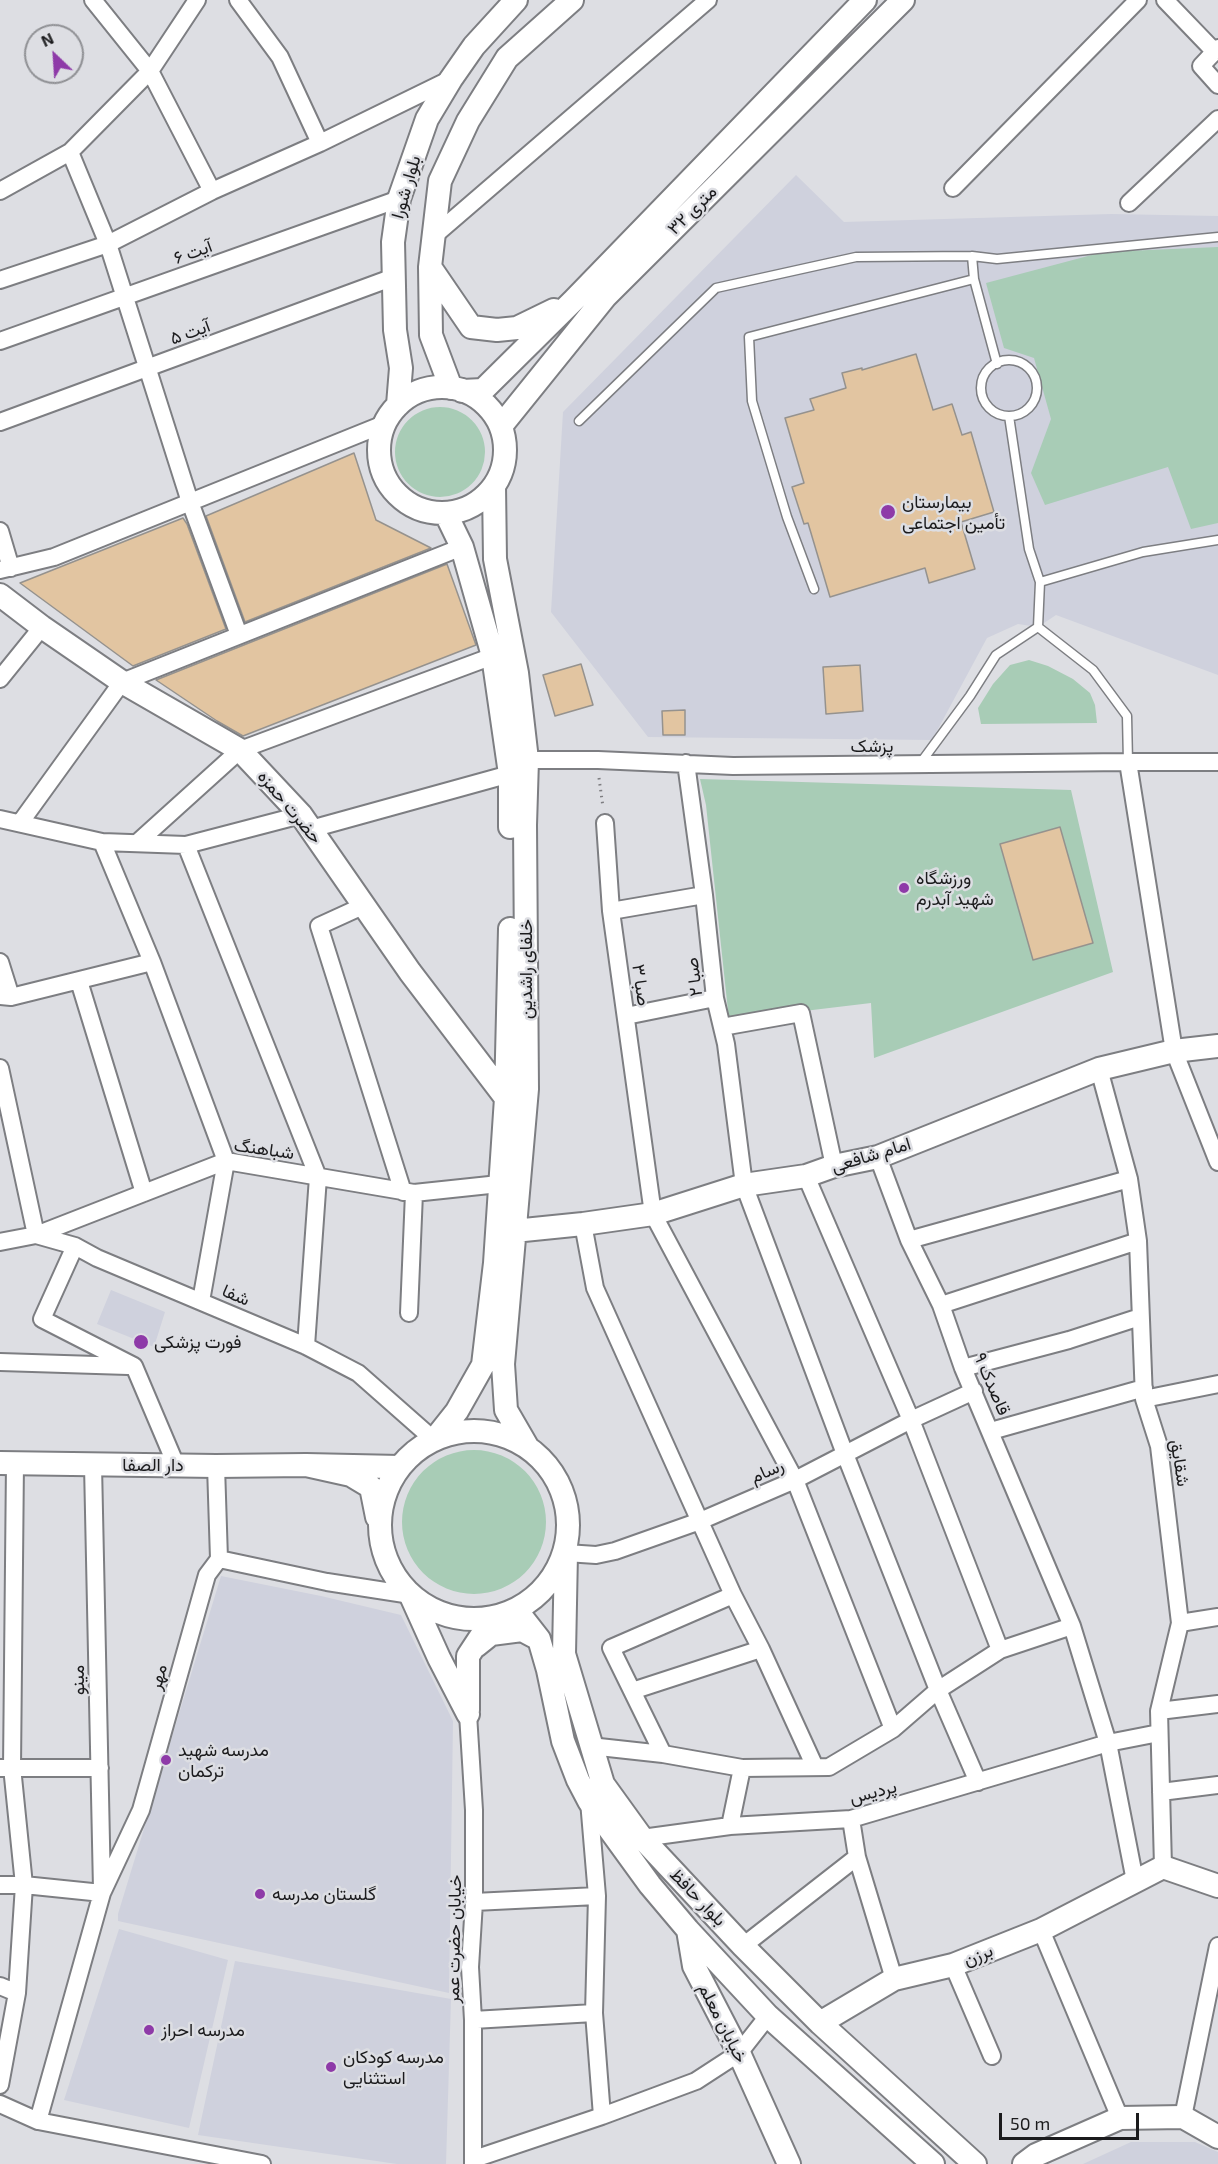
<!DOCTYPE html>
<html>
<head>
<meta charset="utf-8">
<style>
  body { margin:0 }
  #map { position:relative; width:1218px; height:2164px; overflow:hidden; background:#dddee3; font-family:"Exo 2",sans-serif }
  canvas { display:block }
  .north { position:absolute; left:24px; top:24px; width:60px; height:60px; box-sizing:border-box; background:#dddee3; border:2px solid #8f9094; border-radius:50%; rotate:335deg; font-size:16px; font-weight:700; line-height:24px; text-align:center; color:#1b1b1d }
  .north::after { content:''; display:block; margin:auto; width:21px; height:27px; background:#8e3aa8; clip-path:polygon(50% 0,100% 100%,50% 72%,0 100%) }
  .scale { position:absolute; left:999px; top:2113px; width:140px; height:27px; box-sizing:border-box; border:3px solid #1b1b1d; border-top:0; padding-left:8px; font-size:18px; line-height:21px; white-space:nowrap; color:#1b1b1d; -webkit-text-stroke:4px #dddee3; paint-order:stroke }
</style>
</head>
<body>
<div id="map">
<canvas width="1218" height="2164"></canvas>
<div class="north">N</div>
<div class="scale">50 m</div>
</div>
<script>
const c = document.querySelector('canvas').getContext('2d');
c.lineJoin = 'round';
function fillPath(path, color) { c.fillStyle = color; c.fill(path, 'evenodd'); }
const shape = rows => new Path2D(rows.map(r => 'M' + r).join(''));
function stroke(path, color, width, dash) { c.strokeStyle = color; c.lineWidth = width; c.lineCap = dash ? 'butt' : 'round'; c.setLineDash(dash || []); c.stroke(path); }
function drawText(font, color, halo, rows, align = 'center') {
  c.font = font + ' "Exo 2",Vazirmatn,sans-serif'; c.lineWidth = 5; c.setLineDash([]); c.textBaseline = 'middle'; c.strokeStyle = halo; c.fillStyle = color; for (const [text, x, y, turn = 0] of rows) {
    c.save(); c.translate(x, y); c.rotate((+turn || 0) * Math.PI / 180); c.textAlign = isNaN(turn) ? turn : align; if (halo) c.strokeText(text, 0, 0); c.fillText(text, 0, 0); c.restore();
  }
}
fillPath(shape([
  [796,175,844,222,1111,214,1218,216,1218,675,1056,615,1038,627,1018,624,987,638,932,740,648,737,551,612,563,412],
  [111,1290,165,1312,154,1347,97,1324],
  [221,1576,321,1596,401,1615,453,1721,449,1993,118,1921,118,1914],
  [119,1929,228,1960,189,2128,64,2100],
  [235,1961,451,1999,446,2164,397,2164,198,2135],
  [1131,2142,1195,2142,1218,2152,1218,2164,1083,2164]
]), '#cfd1dd');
fillPath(shape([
  [1218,247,1218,523,1191,529,1168,467,1045,505,1031,473,1051,419,1034,358,1004,348,986,283,1103,252],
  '395 452a45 45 0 1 1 90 0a45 45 0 1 1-90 0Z',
  [1029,660,1048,666,1073,679,1090,693,1095,705,1097,723,981,724,978,708,993,684,1010,665],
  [700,779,1071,790,1113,972,874,1058,871,1003,729,1020,706,805],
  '402 1522a72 72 0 1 1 144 0a72 72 0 1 1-144 0Z'
]), '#a8ccb6');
const building = shape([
  [916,354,933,410,952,404,962,435,971,432,994,512,961,522,975,569,929,583,925,568,830,597,808,523,804,524,792,487,804,483,785,418,814,410,810,399,846,388,842,373,862,368,862,370,916,354],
  [354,453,376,520,431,548,245,622,206,516,354,453],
  [183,518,187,524,226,629,133,666,20,583,183,518],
  [447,564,476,645,243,736,217,721,156,680,447,564],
  [581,664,593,705,555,716,543,675,581,664],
  [860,665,863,711,826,714,823,667,860,665],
  [685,710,685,735,663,735,662,711,685,710],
  [1060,827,1093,943,1033,960,1000,844,1060,827]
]);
fillPath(building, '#e2c5a1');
stroke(building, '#95928e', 1.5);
const lane = shape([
  [972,256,974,279,997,364],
  '981 388a28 28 0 1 1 56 0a28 28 0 1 1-56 0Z',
  [1009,416,1029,549,1040,582],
  [579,421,716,288,856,257,972,256,997,259,1218,237],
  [814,589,787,517,752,401,749,337,974,279],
  [1038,627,1040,582,1143,552,1218,540],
  [919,765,970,696,996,655,1038,627,1093,670,1127,716,1128,762]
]);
const street = shape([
  [93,0,150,71,212,191],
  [238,0,280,57,320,143],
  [1165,0,1214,51],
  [1218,48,1201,66,1218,85],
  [70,152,108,244,190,502,239,635],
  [953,188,1138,0],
  [0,191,70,152,150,71,197,0],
  [1129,203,1218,119],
  [435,235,708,0],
  [0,280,108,244,212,191,320,143,451,79],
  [0,341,399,199],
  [0,422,394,277],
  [0,531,11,568],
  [0,570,54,557,384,424],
  [0,679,42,627],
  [527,760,598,760,733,766,1128,762,1218,762],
  [1128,762,1174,1051,1218,1162],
  [686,763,704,895,715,998,726,1044,744,1185,845,1454,938,1690,978,1782],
  [0,819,102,842,186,845,301,815],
  [20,823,122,682,462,547],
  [605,823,611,911,653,1214,795,1480,893,1729],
  [311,829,510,774],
  [102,842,152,962,226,1161,201,1301],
  [137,843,240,750,493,656],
  [186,845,318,1177,306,1346],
  [365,905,319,926,403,1192],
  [611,911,704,895],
  [0,962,11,997],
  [79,981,144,1193],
  [0,996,11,997,152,962],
  [626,1016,715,998],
  [722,1027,801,1013,834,1166],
  [0,1068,36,1235,226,1161,414,1193,499,1184],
  [1099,1069,1129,1179,1138,1241,1144,1399,1159,1446,1180,1623,1159,1711,1163,1867],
  [878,1157,909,1240,941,1305,963,1368,1072,1626,1108,1743,1135,1881],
  [806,1176,911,1420,1000,1650],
  [583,1224,595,1288,733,1595,761,1649,815,1767],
  [909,1240,1129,1179],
  [0,1242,36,1235,75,1246,97,1258,306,1346,358,1373,434,1440],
  [75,1246,42,1319,134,1366,176,1465],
  [941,1305,1138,1241],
  [409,1313,414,1193],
  [0,1362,128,1366],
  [963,1368,1069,1340,1140,1317],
  [1144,1399,1218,1384],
  [991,1431,1144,1388],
  [93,1465,102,1889],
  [566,1553,596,1555,615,1551,700,1521,795,1480,911,1420,974,1391],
  [219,1559,327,1582,411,1595],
  [1180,1623,1218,1617],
  [632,1691,761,1649],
  [1159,1711,1218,1704],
  [468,1714,474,1810,474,1902,470,1967,473,2020,473,2164],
  [590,1746,663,1754,742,1768,829,1767,893,1729,938,1690,1000,1650,1072,1626],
  [663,1754,611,1648,733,1595],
  [0,1768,100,1768],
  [1161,1792,1218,1785],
  [589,1801,597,1896,594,2013,602,2116],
  [851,1819,857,1857,894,1979],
  [730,1826,742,1768],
  [642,1838,730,1826,851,1819,1108,1743,1159,1733],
  [0,1885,24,1885,102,1893],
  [474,1902,597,1896],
  [1041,1930,1120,2118],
  [743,1946,857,1857],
  [953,1965,992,2056],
  [0,1986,17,1993],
  [473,2020,594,2013],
  [0,2085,17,1993,24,1885,12,1767,15,1462],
  [0,2104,38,2121,262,2164],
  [1183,2117,1218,1946],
  [38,2121,102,1893,141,1810,207,1575,219,1559,216,1466],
  [474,2159,602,2116,696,2081,739,2053,768,2016]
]);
const secondary = shape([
  [430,267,471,327,497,330,517,328,554,310],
  '379 450a63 63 0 1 1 126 0a63 63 0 1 1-126 0Z',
  [451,388,431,335,430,267,440,181,468,121,507,58,572,0],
  [462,391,483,390,574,300,865,0],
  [398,405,401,368,395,330,393,242,399,199,427,119,451,79,474,46,516,0],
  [503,434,501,426,605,297,903,0],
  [494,486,495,559,517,673,527,760,525,825,527,1089,503,1364,506,1410,528,1448],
  [446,514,462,547,493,656,510,774,510,827],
  [0,595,42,627,122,682,240,750,301,815,410,972,506,1098],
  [514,1231,583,1224,653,1214,744,1185,806,1176,834,1166,878,1157,1099,1069,1174,1051,1218,1046],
  '380 1525a94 94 0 1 1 188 0a94 94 0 1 1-188 0Z',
  [434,1440,457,1411,483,1365,495,1263,506,1098,510,929],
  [0,1463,216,1466,306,1465],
  [377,1517,371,1487,351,1475,306,1465,400,1467],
  [566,1553,564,1654,603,1784,642,1838,743,1946,820,2023,975,2164],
  [411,1596,439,1658,468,1714],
  [502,1615,521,1616,539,1639,548,1670,563,1741,578,1780,589,1801,650,1885,688,1930,768,2016,933,2164],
  [476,1646,491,1634,522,1630,539,1639],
  [468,1710,468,1656,493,1618],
  [688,1930,694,1966,739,2053,789,2164],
  [820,2023,894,1979,953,1965,1041,1930,1163,1867,1218,1886],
  [1024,2164,1036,2155,1120,2118,1183,2117,1218,2137]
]);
stroke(lane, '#7d7e82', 11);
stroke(street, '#7d7e82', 20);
stroke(secondary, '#7d7e82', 26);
stroke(shape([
  [599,778,603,807]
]), '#7d7d81', 3, [1.5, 4.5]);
stroke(lane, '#fff', 8);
stroke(street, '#fff', 16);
stroke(secondary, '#fff', 22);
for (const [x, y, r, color] of [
  [888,512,8,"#8e3aa8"],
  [904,888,6,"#8e3aa8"],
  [141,1342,8,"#8e3aa8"],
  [166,1760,6,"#8e3aa8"],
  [260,1894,6,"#8e3aa8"],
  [149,2030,6,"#8e3aa8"],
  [331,2067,6,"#8e3aa8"]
]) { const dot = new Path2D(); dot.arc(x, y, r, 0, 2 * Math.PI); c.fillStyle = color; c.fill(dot); stroke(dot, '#dddee3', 2); }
drawText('18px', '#1b1b1d', '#dddee3', [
  ["بلوار شورا",406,187,-74],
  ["۳۲ متری",692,210,-45],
  ["آیت ۶",193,252,-20],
  ["آیت ۵",190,332,-20],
  ["پزشک",872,746],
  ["حضرت حمزه",290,807,50],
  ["خلفای راشدین",526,969,-90],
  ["صبا ۲",694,977,-97],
  ["صبا ۳",641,985,82],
  ["شباهنگ",264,1149,8],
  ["امام شافعی",871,1155,-17],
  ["شفا",236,1295,23],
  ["قاصدک ۹",992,1384,67],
  ["شقایق",1180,1463,81],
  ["دار الصفا",153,1465],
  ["رسام",767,1471,-24],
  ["مهر",158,1677,-74],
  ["مینو",78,1680,-91],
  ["پردیس",873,1792,-15],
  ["بلوار حافظ",698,1897,46],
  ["خیابان حضرت عمر",454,1939,-89],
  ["برزن",978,1955,-22],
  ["خیابان معلم",723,2023,63]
]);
drawText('18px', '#1b1b1d', '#dddee3', [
  ["بیمارستان",902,502],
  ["تأمین اجتماعی",902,523],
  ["ورزشگاه",916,878],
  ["شهید آبدرم",916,899],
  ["فورت پزشکی",154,1342],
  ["مدرسه شهید",178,1750],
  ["ترکمان",178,1771],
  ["گلستان مدرسه",272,1894],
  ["مدرسه احراز",161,2030],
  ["مدرسه کودکان",343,2057],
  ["استثنایی",343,2078]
], 'left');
</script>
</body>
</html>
